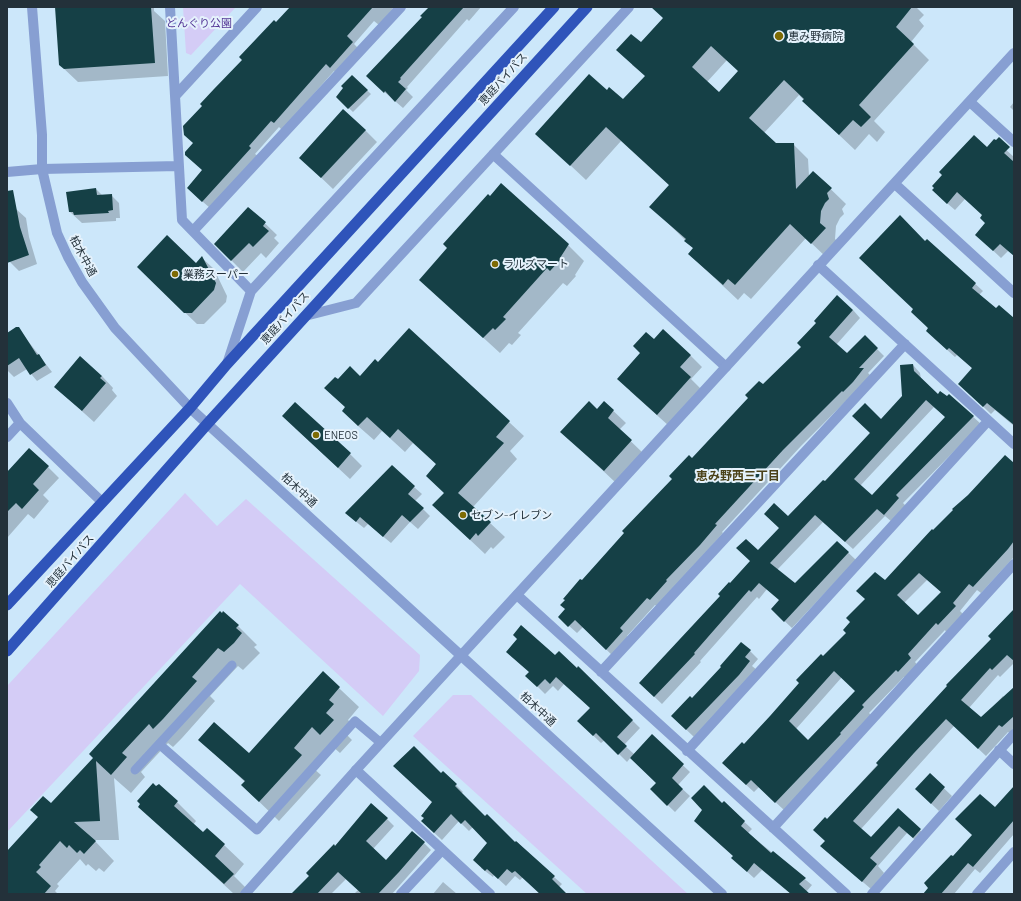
<!DOCTYPE html>
<html>
<head>
<meta charset="utf-8">
<style>
  body { margin:0 }
  #map { position:relative; width:1021px; height:901px; overflow:hidden; background:#cce7fa; font-family:Barlow,sans-serif }
  canvas { display:block }
  .frame { position:absolute; inset:0; border:8px solid #23313a; pointer-events:none }
</style>
</head>
<body>
<div id="map">
<canvas width="1021" height="901"></canvas>
<div class="frame"></div>
</div>
<script>
const c = document.querySelector('canvas').getContext('2d');
c.lineJoin = 'round';
function fillPath(path, color) { c.fillStyle = color; c.fill(path, 'evenodd'); }
const shape = rows => new Path2D(rows.map(r => 'M' + r).join(''));
function stroke(path, color, width, dash) { c.strokeStyle = color; c.lineWidth = width; c.lineCap = dash ? 'butt' : 'round'; c.setLineDash(dash || []); c.stroke(path); }
function drawText(font, color, halo, rows, align = 'center') {
  c.font = font + ' Barlow,"Noto Sans JP",sans-serif'; c.lineWidth = 4; c.setLineDash([]); c.textBaseline = 'middle'; c.strokeStyle = halo; c.fillStyle = color; for (const [text, x, y, turn = 0] of rows) {
    c.save(); c.translate(x, y); c.rotate((+turn || 0) * Math.PI / 180); c.textAlign = isNaN(turn) ? turn : align; if (halo) c.strokeText(text, 0, 0); c.fillText(text, 0, 0); c.restore();
  }
}
fillPath(shape([
  [183,7,236,7,191,55,186,53],
  [185,493,217,526,246,499,420,655,419,671,383,716,240,584,7,832,7,686],
  [453,695,471,695,688,894,587,894,413,736]
]), '#d4ccf6');
fillPath(shape([
  [61,7,154,7,154,11,165,21,168,76,78,82,60,65],
  [291,7,394,7,379,25,374,21,354,44,360,50,338,74,334,71,282,130,279,127,255,154,258,156,210,208,195,195,203,170,194,143,276,24],
  [430,7,481,7,469,21,467,19,407,87,408,88,406,90,413,97,403,108,374,83],
  [656,7,916,7,924,15,919,20,924,26,911,42,929,60,874,121,885,132,877,142,869,134,855,150,819,116,799,95,764,133,776,144,793,144,808,159,809,176,813,172,846,204,842,209,844,214,840,218,836,226,835,239,840,244,827,258,806,238,751,299,744,293,738,300,689,254,694,249,651,206,670,186,621,141,586,180,552,148,607,91,623,100,646,76,632,65,641,43,664,18],
  [727,60,739,71,719,93,707,82],
  [352,76,371,94,353,112,337,97],
  [1014,102,1014,111,1010,107],
  [365,130,377,142,333,189,312,169],
  [995,140,1014,157,1014,255,1008,251,1001,258,984,242,986,223,983,215,965,199,955,210,941,198],
  [96,189,103,196,112,196,119,203,120,218,116,218,116,221,82,223,70,212],
  [490,197,568,245,584,261,575,275,576,276,567,286,563,283,518,333,521,335,512,345,509,343,500,353,420,280],
  [249,208,277,235,274,238,279,243,266,258,261,253,243,272,215,244],
  [7,209,16,209,26,218,29,237,37,264,19,271,10,262,7,255],
  [927,240,983,291,979,295,996,310,1014,320,1014,426,995,410,991,414,967,391,973,369,957,355,955,357,935,339,915,309,925,242],
  [202,258,214,269,227,296,226,302,204,324,197,324,150,279,196,264],
  [853,310,860,318,836,345,847,355,865,337,884,356,868,373,871,376,801,446,722,532,723,533,658,607,655,605,627,636,630,639,614,657,583,627,577,633,559,617,566,610,582,582,692,459,763,386],
  [18,328,52,372,37,381,27,369,14,377,7,370,7,335],
  [409,329,524,436,510,451,517,459,473,507,505,537,493,549,491,547,485,554,433,505,445,493,437,465,413,443,405,452,382,431,374,440,358,426,346,408,338,381,360,377,378,363],
  [654,340,690,355,702,367,691,379,702,390,669,426,630,391],
  [913,365,920,373,921,379,938,395,947,398,949,395,981,424,903,503,906,506,892,522,885,516,853,549,823,522,777,570,795,584,837,542,856,560,792,628,779,616,780,600,767,589,759,599,757,597,700,661,701,662,662,704,640,683,731,585,788,518,825,483,903,396],
  [934,407,946,417,872,497,860,486],
  [102,376,113,388,112,390,117,396,94,422,55,387],
  [604,402,626,423,619,430,643,453,616,483,562,432,597,410],
  [295,428,350,454,362,466,350,479],
  [1014,465,1014,557,981,593,977,590,960,611,963,614,946,632,945,630,915,662,918,666,906,678,904,677,869,713,871,715,784,810,759,787,754,792,731,771,744,745,848,633,885,582,933,532],
  [927,580,942,593,918,616,904,603],
  [842,677,856,691,808,742,796,729],
  [48,467,59,478,43,495,49,501,34,519,28,514,7,538,7,472],
  [414,487,422,494,415,501,430,516,418,529,410,522,391,543,368,524,364,528,354,520],
  [1014,611,1014,663,1000,677,998,675,969,708,981,719,1003,696,1005,698,1014,689,1014,731,1011,734,1008,732,986,756,954,726,861,829,871,838,898,809,928,838,921,845,907,833,878,866,884,873,871,889,829,853,826,841,827,820,992,639],
  [238,626,257,645,254,647,260,653,243,670,238,666,210,696,215,701,182,738,173,747,168,743,141,772,145,777,131,793,114,778,119,840,94,840,114,861,104,872,99,868,96,871,88,864,86,866,80,859,57,884,59,886,55,891,58,894,7,894,7,853,94,759],
  [750,651,758,659,752,666,757,670,694,737,672,716,692,699,723,667],
  [555,656,577,669,578,667,640,728,624,745,634,754,652,736,690,772,678,785,690,796,675,812,651,789,657,783,631,757,627,762,605,740,601,743,578,721,591,708,564,684,558,691,553,686,545,694,527,676],
  [323,673,359,707,348,720,352,724,345,733,352,740,340,753,332,746,313,768,321,775,279,821,242,785,245,782,199,739,249,755],
  [441,774,456,785,463,792,461,794,485,817,515,843,517,842,554,877,562,884,559,887,566,894,537,894,538,892,523,877,520,880,515,876,506,886,494,875,493,877,481,868,488,843,473,827,469,831,459,821,442,840,430,829,433,803],
  [930,775,952,796,939,811,924,797],
  [1014,788,1014,834,980,873,975,869,954,894,924,894,995,808],
  [177,802,196,821,193,825,203,834,224,845,244,864,234,876,252,894,234,894,140,807],
  [724,803,752,829,748,833,812,885,806,892,809,894,791,894,762,870,754,878,732,858,734,856,723,805],
  [372,804,394,826,373,849,386,861,424,843,431,850,392,894,354,894,358,890,346,879,331,894,293,894],
  [443,882,457,894,433,894]
]), '#0003');
fillPath(shape([
  [55,7,151,7,155,63,64,69,59,65],
  [290,7,373,7,347,36,353,42,330,68,326,64,274,123,271,121,249,146,251,148,202,202,187,188,202,170,185,155,185,152,193,143,184,135,183,126,202,106,200,104,214,89,242,60,239,57,274,20,276,22],
  [429,7,464,7,400,78,401,79,398,82,406,89,395,102,385,91,384,93,366,76,422,17,420,16],
  [651,7,912,7,896,27,914,44,859,105,871,117,861,127,853,120,839,135,802,101,804,99,784,80,749,118,776,143,794,143,796,189,813,171,832,188,827,193,829,199,825,203,821,211,820,223,826,228,811,244,790,224,735,285,728,279,723,285,688,254,693,248,684,241,686,239,649,207,669,185,606,127,570,166,535,134,589,74,607,90,609,87,623,99,645,76,616,50,631,34,641,42,663,18],
  [711,46,738,71,719,92,692,67],
  [352,75,368,90,348,109,336,97,343,88,341,86],
  [343,109,366,130,321,178,299,158],
  [974,135,987,147,994,139,996,140,999,137,1010,147,1004,153,1014,162,1014,256,1000,244,993,251,975,235,985,223,980,218,982,215,957,192,947,204,932,190,934,188,932,186,942,175,939,172],
  [501,183,569,244,560,258,561,259,550,271,547,268,503,317,506,319,495,330,493,328,483,338,419,280,447,248,443,244,488,194,490,196],
  [96,188,97,195,112,194,113,210,108,211,109,213,74,215,73,212,69,212,66,192],
  [13,190,20,227,29,255,7,263,7,191],
  [248,207,266,222,263,226,269,231,253,247,249,243,231,261,214,244],
  [900,215,925,241,927,239,976,283,972,288,996,308,999,305,1014,318,1014,425,987,403,983,407,958,384,972,368,949,348,947,350,926,331,928,328,911,312,913,309,859,258],
  [167,235,196,263,202,256,216,283,214,290,192,313,184,313,137,267],
  [837,295,853,310,829,337,847,353,865,335,878,348,859,368,864,368,853,382,843,392,842,391,783,450,715,524,717,525,700,545,666,580,667,581,650,600,647,598,620,628,623,631,606,650,575,620,568,627,558,617,565,609,560,605,565,600,563,599,580,579,582,580,599,561,624,533,622,531,672,479,669,476,689,455,692,458,748,398,745,395,759,381,763,384,801,347,797,343,816,323,814,321],
  [16,327,19,327,37,355,39,354,46,365,30,375,19,358,7,366,7,333],
  [409,328,510,421,496,437,504,443,458,493,491,522,478,536,476,533,470,540,432,505,444,493,426,476,436,464,398,429,390,438,367,417,358,426,342,411,345,407,324,388,335,377,338,379,350,366,360,376,375,359,378,362],
  [663,329,691,355,680,367,691,377,657,415,617,379,640,353,633,346,646,332,654,339],
  [80,356,102,376,100,378,106,383,82,411,54,387],
  [913,364,914,371,938,394,940,391,947,396,949,394,974,416,896,495,899,498,884,515,877,509,845,542,815,515,770,563,795,583,837,541,849,552,784,622,771,609,779,600,759,583,751,592,749,590,694,653,695,654,654,697,639,683,720,596,718,594,729,582,730,583,750,561,736,548,746,539,758,550,779,528,764,514,774,503,788,516,823,480,825,481,870,433,852,416,865,403,881,419,902,396,900,365],
  [926,400,945,417,872,495,854,479],
  [589,401,597,409,604,401,614,410,608,418,632,440,604,471,560,432],
  [295,402,351,453,338,468,282,416],
  [29,448,49,466,33,484,39,490,22,509,16,503,7,512,7,472],
  [1005,455,1014,463,1014,541,1008,549,973,587,969,584,953,603,956,606,938,625,936,623,908,654,911,658,898,672,896,670,862,705,864,707,840,733,841,734,775,803,751,780,746,785,722,763,742,742,744,744,770,716,799,683,796,680,821,654,823,656,846,633,843,630,850,622,846,618,865,599,856,591,875,572,885,580,932,529,933,530,953,510,952,509,968,495],
  [919,573,941,592,918,615,897,595],
  [834,671,855,691,808,740,789,721],
  [392,465,415,486,408,494,424,508,410,522,402,515,383,537,360,517,356,522,345,513],
  [1014,609,1014,661,1007,655,992,670,990,668,961,700,981,717,1014,687,1014,716,1002,727,999,725,978,749,946,719,914,753,853,821,871,837,898,808,921,829,913,838,899,826,870,858,877,864,862,882,820,846,825,841,813,830,825,817,827,819,878,765,876,763,947,686,946,685,991,639,988,636],
  [220,611,222,613,223,611,239,625,236,628,242,633,234,643,224,652,218,648,192,677,197,681,163,719,153,729,149,724,122,753,127,757,111,775,96,761,100,821,74,822,96,841,84,854,80,850,77,853,69,845,67,848,60,841,39,865,41,867,36,872,51,886,44,894,7,894,7,851,38,817,30,810,43,796,51,803,93,758,89,754],
  [521,625,555,655,559,651,577,668,578,666,633,720,617,737,627,746,618,755,596,733,593,736,577,721,590,708,556,677,550,684,545,679,537,687,525,676,529,672,506,652,517,639,513,635],
  [741,642,751,650,745,657,750,661,739,675,686,730,671,716,690,696,692,698,721,667,720,666],
  [323,671,340,687,329,700,334,704,326,713,334,720,320,735,312,727,294,748,302,755,259,802,241,785,245,781,198,740,214,722,249,753],
  [652,734,684,764,672,778,683,789,667,806,650,789,656,783,630,758],
  [414,746,441,773,443,771,457,784,455,786,485,816,487,814,515,842,516,841,555,876,552,879,567,894,540,894,515,871,512,873,507,869,498,879,487,869,485,871,473,860,487,843,465,820,461,824,451,814,434,833,421,821,424,818,421,816,432,802,393,766],
  [930,773,945,787,931,804,915,789],
  [153,783,156,786,159,784,178,801,174,806,203,832,207,828,225,844,215,856,234,874,224,884,138,807,140,804,137,801],
  [704,785,722,803,724,801,745,821,741,826,771,853,773,851,806,878,799,884,810,894,791,894,754,863,747,872,731,858,733,856,694,821,702,810,691,798],
  [1014,786,1014,820,973,867,968,863,941,894,923,894,928,888,924,883,951,855,953,856,972,835,955,819,980,794,995,807],
  [371,803,388,818,366,841,386,860,412,831,425,842,399,872,378,894,362,894,338,872,317,894,291,894,309,876,306,873,334,844,335,846]
]), '#154046');
stroke(shape([
  [159,744,257,830,355,721,381,743],
  [135,770,232,665]
]), '#879fd2', 9);
stroke(shape([
  [170,7,182,220,251,291],
  [176,95,257,7],
  [970,102,1014,142],
  [493,154,726,367],
  [7,172,42,169,178,166],
  [193,231,401,7],
  [818,265,1014,444],
  [305,316,356,303,629,7],
  [227,364,251,291,514,7],
  [7,403,20,423,101,501],
  [7,437,20,423],
  [517,595,846,894],
  [601,672,905,344],
  [999,750,1014,764],
  [687,751,988,421],
  [356,770,490,894],
  [773,828,1014,564],
  [401,894,442,850],
  [872,894,1014,734]
]), '#879fd2', 10);
stroke(shape([
  [32,7,42,135,42,169,57,233,68,257,82,282,115,328,190,408,722,894],
  [895,184,1014,293],
  [245,894,356,770,1014,53],
  [977,894,1014,852]
]), '#879fd2', 10);
stroke(shape([
  [7,605,190,408,227,364,554,7],
  [7,651,208,423,587,7]
]), '#2f54ba', 11);
for (const [x, y, r, color] of [
  [779,36,5,"#7e6b04"],
  [495,264,4,"#7e6b04"],
  [175,274,4,"#7e6b04"],
  [316,435,4,"#7e6b04"],
  [463,515,4,"#7e6b04"]
]) { const dot = new Path2D(); dot.arc(x, y, r, 0, 2 * Math.PI); c.fillStyle = color; c.fill(dot); stroke(dot, '#e5f2fc', 1.5); }
drawText('11px', '#543796', '#e5f2fc', [
  ["どんぐり公園",199,23]
]);
drawText('11px', '#23313a', '#e5f2fc', [
  ["恵み野病院",788,36],
  ["ラルズマート",503,264],
  ["業務スーパー",183,274],
  ["ENEOS",324,435],
  ["セブン-イレブン",471,515]
], 'left');
drawText('11px', '#23313a', '#e5f2fc', [
  ["恵庭バイパス",503,79,-48],
  ["柏木中通",83,256,62],
  ["恵庭バイパス",285,318,-48],
  ["柏木中通",299,490,43],
  ["恵庭バイパス",70,561,-49],
  ["柏木中通",538,709,43]
]);
drawText('bold 12px', '#4a4118', '#e5f2fc', [
  ["恵み野西三丁目",738,476]
]);
</script>
</body>
</html>
